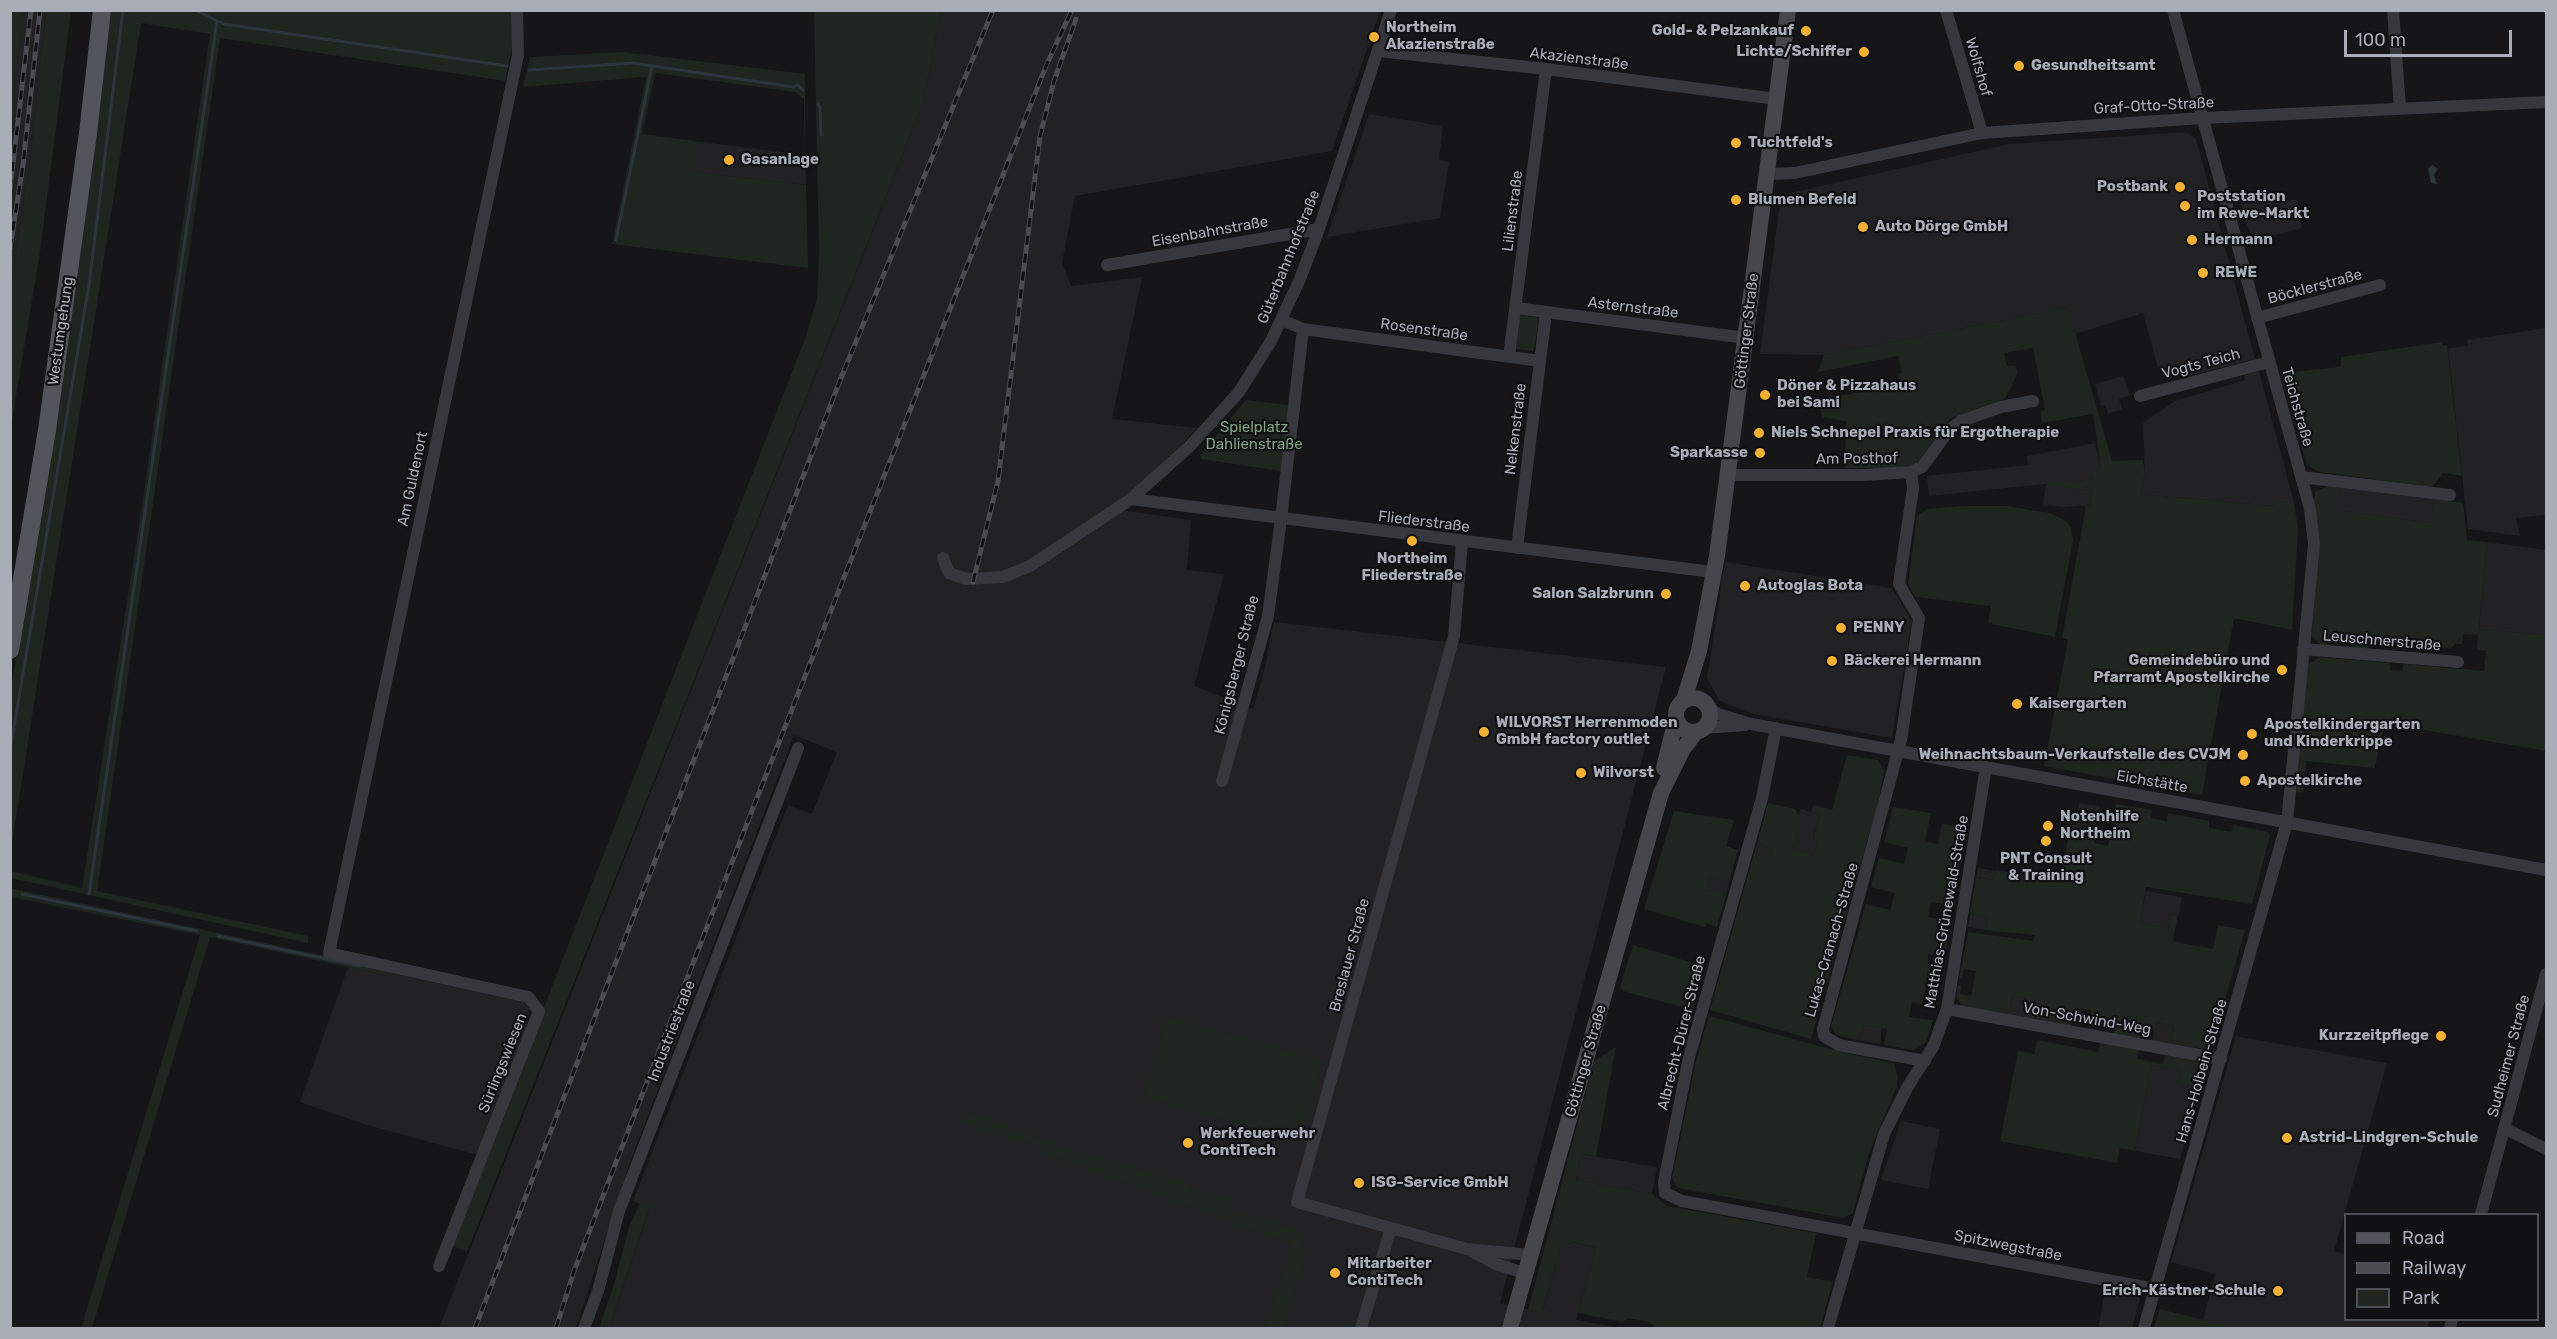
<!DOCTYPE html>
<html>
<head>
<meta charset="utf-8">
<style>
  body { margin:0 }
  #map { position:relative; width:2557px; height:1339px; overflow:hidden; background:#161618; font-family:Rubik,sans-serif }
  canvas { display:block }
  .frame { position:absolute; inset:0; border:12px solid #a8adb8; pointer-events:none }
  .legend { position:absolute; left:2344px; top:1213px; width:195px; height:108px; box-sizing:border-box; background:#111113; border:2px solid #4d4f55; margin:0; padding:8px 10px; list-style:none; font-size:18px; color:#a8adb8 }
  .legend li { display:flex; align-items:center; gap:12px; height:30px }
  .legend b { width:30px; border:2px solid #4d4f55 }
  .scale { position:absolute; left:2344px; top:30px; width:168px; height:27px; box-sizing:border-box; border:3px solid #a8adb8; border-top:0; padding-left:8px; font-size:18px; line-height:21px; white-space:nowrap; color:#a8adb8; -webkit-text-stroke:4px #111113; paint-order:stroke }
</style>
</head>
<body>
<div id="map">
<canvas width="2557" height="1339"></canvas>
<div class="frame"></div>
<ul class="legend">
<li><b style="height:8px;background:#53555c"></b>Road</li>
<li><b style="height:8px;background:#4a4c52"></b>Railway</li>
<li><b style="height:16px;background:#1e261f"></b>Park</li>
</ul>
<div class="scale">100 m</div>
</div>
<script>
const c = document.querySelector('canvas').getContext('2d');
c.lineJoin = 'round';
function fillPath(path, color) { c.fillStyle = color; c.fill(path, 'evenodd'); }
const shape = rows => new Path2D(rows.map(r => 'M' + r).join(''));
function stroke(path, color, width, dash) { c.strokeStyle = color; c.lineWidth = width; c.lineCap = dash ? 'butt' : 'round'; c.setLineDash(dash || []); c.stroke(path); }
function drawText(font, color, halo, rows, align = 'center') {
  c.font = font + ' Rubik,sans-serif'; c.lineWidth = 4.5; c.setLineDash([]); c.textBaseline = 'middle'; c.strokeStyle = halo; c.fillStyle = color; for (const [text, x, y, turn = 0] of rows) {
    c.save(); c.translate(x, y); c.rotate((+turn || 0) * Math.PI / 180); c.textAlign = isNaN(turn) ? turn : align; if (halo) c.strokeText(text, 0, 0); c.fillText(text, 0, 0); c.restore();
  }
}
fillPath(shape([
  [23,11,46,11,30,159,11,289,10,118],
  [941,11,1380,11,1332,151,1075,196,1062,263,1071,286,1142,277,1112,419,1197,428,1120,510,1191,520,1187,570,1224,574,1194,686,1253,709,1264,672,1274,622,1666,667,1500,1303,1552,1315,1543,1310,1562,1241,1571,1244,1572,1242,1596,1248,1576,1320,1620,1328,609,1328,650,1208,633,1201,788,805,812,814,837,752,794,735,629,1165,576,1328,439,1328,923,103],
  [1369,114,1443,126,1439,159,1449,162,1440,218,1327,237],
  [2186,132,2196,139,2255,359,2184,377,2164,376,2158,368,2143,313,2075,334,2068,308,1824,355,1760,354,1781,195,2009,144],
  [695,141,805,155,806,185,694,172],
  [2297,200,2302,228,2252,241,2240,201],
  [2546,328,2546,515,2516,518,2520,536,2468,529,2448,348,2468,346,2467,340],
  [2259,371,2294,503,2275,501,2275,506,2140,494,2145,473,2143,423,2175,401,2245,380,2244,375],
  [2123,376,2130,395,2119,399,2122,409,2108,414,2105,405,2101,406,2095,384],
  [2095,443,2100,462,2099,470,2094,469,2094,479,2050,484,2092,491,2090,505,2065,507,2043,505,2046,484,1929,496,1927,476,2028,465,2027,456],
  [2339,487,2435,499,2432,523,2335,510],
  [2487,542,2546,550,2546,635,2479,629],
  [1725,562,1892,588,1912,621,1892,738,1753,714,1720,701,1707,678],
  [2079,803,2100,806,2094,838,2074,835],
  [1801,809,1820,815,1813,838,1818,840,1813,855,1793,849,1797,838,1793,832],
  [1757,844,1773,849,1771,858,1754,853],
  [1978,868,1996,871,1995,880,1976,877],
  [1709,877,1729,882,1726,895,1706,890],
  [2146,891,2182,897,2179,915,2171,914,2168,928,2140,923],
  [1970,914,1988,917,1985,930,1968,927],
  [348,967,384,975,386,972,523,1002,529,1008,527,1027,478,1155,367,1125,300,1102],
  [2012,996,2040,1001,2036,1019,2009,1014],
  [2156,1022,2174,1026,2171,1044,2152,1041],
  [1864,1025,1882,1028,1880,1044,1857,1040],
  [2236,1036,2387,1063,2334,1251,2345,1254,2346,1320,2430,1320,2427,1328,2154,1328,2160,1309,2203,1320,2215,1274,2171,1262],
  [2151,1065,2180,1070,2178,1083,2200,1087,2180,1159,2135,1151],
  [1901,1121,1940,1129,1928,1189,1881,1180],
  [1581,1154,1657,1167,1652,1194,1576,1180],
  [2106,1287,2135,1293,2140,1299,2132,1328,2098,1328]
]), '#222225');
fillPath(shape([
  [11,10,23,11,11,118,10,11],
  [46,11,71,11,40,252,11,426,11,289,30,159],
  [111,11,511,11,513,42,505,81,220,38,97,891,308,936,308,943,11,878,11,871,82,888,141,513,210,34,141,23,11,850,11,687,30,581],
  [814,11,941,11,923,103,467,1252,451,1245,805,339,817,299,819,253],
  [623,52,805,74,805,160,804,99,795,92,655,73,642,134,695,141,695,172,806,185,808,268,612,244,646,77,523,87,530,57],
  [2068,308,2112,461,2143,460,2145,473,2140,494,2274,506,2275,501,2294,503,2298,528,2292,630,2234,618,2202,795,2044,766,2068,640,2062,638,2086,506,2090,505,2092,491,2046,484,2094,479,2093,469,2099,470,2100,462,2093,414,2042,423,2040,412,2045,410,2033,348,2004,353,2007,366,2015,365,2018,372,2005,399,1951,418,1915,465,1899,468,1845,468,1846,421,1822,417,1819,400,1900,384,1898,374,1902,373,1898,356,1818,372,1824,355],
  [1520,315,1539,318,1534,351,1516,349],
  [2442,342,2443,346,2447,345,2462,476,2443,473,2432,487,2319,472,2307,465,2280,373,2341,367,2341,357],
  [1246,400,1288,405,1281,471,1201,459,1200,455],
  [2329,485,2339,487,2336,510,2431,523,2435,499,2463,503,2467,540,2487,542,2479,629,2546,635,2546,751,2384,723,2375,768,2306,761,2303,793,2296,792,2307,665,2320,657,2390,663,2390,670,2402,671,2403,664,2484,671,2486,651,2477,650,2478,635,2463,634,2462,644,2455,644,2451,648,2370,641,2368,650,2352,649,2353,639,2328,637,2327,647,2322,646,2312,636,2318,545,2318,523,2313,504,2315,492],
  [1964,506,2006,506,2050,513,2066,521,2071,527,2073,540,2055,637,1988,623,1991,606,1915,597,1908,584,1917,516,1927,509],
  [1847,755,1878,760,1884,770,1877,807,1811,1039,1710,1010,1754,853,1771,857,1773,849,1757,844,1768,803,1795,809,1799,816,1794,832,1797,838,1793,849,1813,855,1818,840,1813,839,1820,815,1811,812,1813,805,1832,810],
  [2116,804,2152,810,2151,818,2167,821,2168,813,2209,821,2209,828,2231,832,2233,825,2268,832,2270,836,2252,904,2146,887,2140,923,2168,928,2171,914,2178,915,2173,939,2176,942,2213,949,2218,925,2245,930,2212,1045,2206,1049,2171,1044,2174,1026,2156,1022,2154,1031,2144,1030,2142,1039,2114,1034,2116,1024,2089,1019,2091,1010,2082,1009,2080,1018,2072,1017,2071,1026,2036,1019,2039,1001,2012,996,2009,1014,1962,1006,1956,996,1958,985,1961,985,1960,994,1971,996,1976,971,1964,969,1962,979,1959,979,1968,932,2033,941,2035,935,1985,930,1988,917,1970,914,1976,877,1994,880,1996,870,2044,879,2046,870,2061,873,2071,825,2075,825,2074,835,2094,838,2094,843,2108,846],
  [1893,807,1931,813,1925,842,1938,844,1942,824,1966,828,1953,905,1931,902,1928,917,1938,919,1936,935,1948,938,1945,957,1928,954,1928,966,1931,967,1922,1004,1912,1002,1909,1017,1933,1020,1926,1042,1914,1050,1884,1045,1887,1029,1864,1025,1857,1040,1836,1035,1831,1026,1866,904,1890,910,1895,893,1871,887,1879,858,1904,864,1908,848,1884,842],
  [1674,811,1734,820,1726,846,1738,850,1729,882,1709,877,1706,890,1726,895,1717,927,1706,923,1705,927,1644,909],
  [10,888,376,967,386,972,384,975,210,937,92,1328,81,1328,200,935,11,897],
  [1633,945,1694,963,1687,1001,1695,1003,1693,1010,1623,991,1620,987],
  [1167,1016,1323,1060,1300,1141,1144,1097],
  [1709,1016,1845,1053,1894,1063,1898,1077,1897,1086,1869,1153,1853,1213,1844,1218,1678,1188,1672,1178,1696,1061],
  [2037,1040,2098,1052,2100,1043,2138,1050,2137,1059,2163,1064,2165,1055,2201,1061,2205,1068,2200,1087,2178,1083,2180,1070,2151,1065,2135,1151,2120,1148,2117,1163,2000,1141,2018,1051,2034,1054],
  [1616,1047,1596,1156,1581,1154,1576,1180,1652,1194,1667,1206,1816,1233,1807,1277,1833,1282,1820,1328,1657,1328,1649,1322,1628,1318,1622,1322,1578,1313,1596,1248,1573,1242,1572,1244,1562,1242,1543,1309,1553,1312,1552,1315,1528,1310,1594,1061],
  [965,1110,1067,1149,1189,1183,1188,1187,1232,1200,1231,1203,1235,1205,1233,1211,1296,1229,1307,1254,1284,1328,1265,1328,1291,1245,1047,1154,1038,1146,1020,1140,1019,1143,962,1121],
  [640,1203,650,1207,609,1328,599,1328,613,1288,629,1227],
  [2160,1309,2230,1327,2230,1328,2154,1328]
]), '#1e261f');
fillPath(shape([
  [2432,165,2438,169,2434,175,2437,184,2431,183,2428,169]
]), '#2c353c');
stroke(shape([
  [195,10,224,24,507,66],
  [529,70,633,63,793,87,798,85,803,90],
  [818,104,820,107,821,135],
  [616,240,652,66],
  [10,750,89,285,123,10],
  [22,894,197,931],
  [89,894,217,21],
  [218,936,360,966]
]), '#2c353c', 3);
stroke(shape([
  [1946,10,1982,133],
  [2393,10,2400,109],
  [1378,51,1546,69,1777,99],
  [1767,174,1795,173,1982,133,2203,118,2546,102],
  [1107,265,1319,229],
  [1516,308,1746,338],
  [2257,318,2380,285],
  [1303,329,1540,361],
  [1509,356,1546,69],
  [2140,396,2269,362],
  [1911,472,1913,488,1899,584,1919,618,1901,740,1823,1029,1824,1036,1839,1045,1925,1061],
  [1728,475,1863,475,1911,472,1922,467,1950,429,1961,421,2001,407,2033,401],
  [2301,477,2450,495],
  [1131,499,1713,572],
  [1462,542,1454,636,1297,1202,1467,1249,1530,1255],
  [1517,548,1546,313],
  [943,558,949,573,966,579,1003,577,1030,566,1131,499,1190,446,1239,392,1271,341,1300,279,1319,229,1391,10],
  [2303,649,2458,662],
  [1710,708,1718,714,1751,724,2546,870],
  [1704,728,1745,725],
  [1776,728,1762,798,1689,1057,1664,1182,1665,1193,1682,1201,2155,1289],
  [1222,781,1268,616,1281,519,1303,329,1282,320],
  [1947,1009,2221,1059],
  [2504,1128,2546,1149],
  [2481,1214,2546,974],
  [1473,1252,1496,1264,1524,1273],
  [439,1266,539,1011,528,997,329,953,518,55,517,10],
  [584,1328,598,1291,619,1211,798,748],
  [1361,1328,1391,1228],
  [1828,1328,1884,1134,1908,1086,1933,1047,1947,1009,1986,767],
  [2144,1328,2287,822,2314,544,2310,509,2173,10],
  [2450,1328,2452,1320]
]), '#37383d', 12);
stroke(shape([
  '1676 715a17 17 0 1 1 34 0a17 17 0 1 1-34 0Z',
  [1684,700,1699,651,1717,556,1788,10],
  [1664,768,1676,719],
  [1510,1328,1661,793,1683,749,1696,732]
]), '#45474d', 16);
stroke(shape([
  [10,650,47,430,88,133,102,10]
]), '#53555c', 18);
const rail = shape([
  [10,189,31,10],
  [10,248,23,165,40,10],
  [973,582,998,481,1040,136,1054,81,1076,19],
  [475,1328,841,378,993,10],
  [556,1328,574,1271,753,808,1046,66,1072,10]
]);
stroke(rail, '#4a4c52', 5);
stroke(rail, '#111113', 3, [9]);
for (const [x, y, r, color] of [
  [1806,31,6,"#f2b134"],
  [1374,37,6,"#f2b134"],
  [1864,52,6,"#f2b134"],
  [2019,66,6,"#f2b134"],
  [1736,143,6,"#f2b134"],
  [729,160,6,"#f2b134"],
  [2180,187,6,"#f2b134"],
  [1736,200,6,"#f2b134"],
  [2185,206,6,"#f2b134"],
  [1863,227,6,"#f2b134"],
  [2192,240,6,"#f2b134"],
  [2203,273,6,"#f2b134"],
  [1765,395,6,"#f2b134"],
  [1759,433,6,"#f2b134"],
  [1760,453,6,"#f2b134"],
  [1412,541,6,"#f2b134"],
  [1745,586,6,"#f2b134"],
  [1666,594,6,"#f2b134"],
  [1841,628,6,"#f2b134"],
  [1832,661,6,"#f2b134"],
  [2282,670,6,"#f2b134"],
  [2017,704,6,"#f2b134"],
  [1484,732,6,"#f2b134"],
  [2252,734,6,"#f2b134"],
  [2243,755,6,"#f2b134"],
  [1581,773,6,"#f2b134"],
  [2245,781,6,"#f2b134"],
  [2048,826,6,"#f2b134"],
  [2046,841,6,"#f2b134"],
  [2441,1036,6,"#f2b134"],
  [2287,1138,6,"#f2b134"],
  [1188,1143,6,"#f2b134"],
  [1359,1183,6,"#f2b134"],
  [1335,1273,6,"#f2b134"],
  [2278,1291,6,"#f2b134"]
]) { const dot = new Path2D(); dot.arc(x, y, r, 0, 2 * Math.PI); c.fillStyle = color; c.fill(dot); stroke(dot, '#111113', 2); }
drawText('bold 15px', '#a8adb8', '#111113', [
  ["Northeim",1386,28],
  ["Akazienstraße",1386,45],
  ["Gold- & Pelzankauf",1794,31,"right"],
  ["Lichte/Schiffer",1852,52,"right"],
  ["Gesundheitsamt",2031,66],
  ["Tuchtfeld's",1748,143],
  ["Gasanlage",741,160],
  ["Postbank",2168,187,"right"],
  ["Poststation",2197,197],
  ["im Rewe-Markt",2197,214],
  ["Blumen Befeld",1748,200],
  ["Auto Dörge GmbH",1875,227],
  ["Hermann",2204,240],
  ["REWE",2215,273],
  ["Döner & Pizzahaus",1777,386],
  ["bei Sami",1777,403],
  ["Niels Schnepel Praxis für Ergotherapie",1771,433],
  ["Sparkasse",1748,453,"right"],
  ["Northeim",1412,559,"center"],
  ["Fliederstraße",1412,576,"center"],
  ["Autoglas Bota",1757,586],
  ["Salon Salzbrunn",1654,594,"right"],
  ["PENNY",1853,628],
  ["Bäckerei Hermann",1844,661],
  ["Gemeindebüro und",2270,661,"right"],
  ["Pfarramt Apostelkirche",2270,678,"right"],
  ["Kaisergarten",2029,704],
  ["WILVORST Herrenmoden",1496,723],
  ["GmbH factory outlet",1496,740],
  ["Apostelkindergarten",2264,725],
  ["und Kinderkrippe",2264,742],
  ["Weihnachtsbaum-Verkaufstelle des CVJM",2231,755,"right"],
  ["Wilvorst",1593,773],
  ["Apostelkirche",2257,781],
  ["Notenhilfe",2060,817],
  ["Northeim",2060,834],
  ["PNT Consult",2046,859,"center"],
  ["& Training",2046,876,"center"],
  ["Kurzzeitpflege",2429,1036,"right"],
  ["Werkfeuerwehr",1200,1134],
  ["ContiTech",1200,1151],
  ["Astrid-Lindgren-Schule",2299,1138],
  ["ISG-Service GmbH",1371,1183],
  ["Mitarbeiter",1347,1264],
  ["ContiTech",1347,1281],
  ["Erich-Kästner-Schule",2266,1291,"right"]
], 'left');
drawText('15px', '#a8adb8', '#111113', [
  ["Akazienstraße",1579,59,7],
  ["Wolfshof",1978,67,74],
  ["Graf-Otto-Straße",2154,106,-3],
  ["Lilienstraße",1513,211,-83],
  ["Eisenbahnstraße",1210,232,-10],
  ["Güterbahnhofstraße",1289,257,-68],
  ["Böcklerstraße",2315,287,-15],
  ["Asternstraße",1633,308,7],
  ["Rosenstraße",1424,330,8],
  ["Westumgehung",61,331,-82],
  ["Göttinger Straße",1747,331,-83],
  ["Vogts Teich",2201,364,-15],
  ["Teichstraße",2297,407,74],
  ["Nelkenstraße",1516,429,-83],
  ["Am Posthof",1857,459,-1],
  ["Am Guldenort",413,479,-78],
  ["Fliederstraße",1424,522,7],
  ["Leuschnerstraße",2382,641,5],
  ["Königsberger Straße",1237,665,-76],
  ["Eichstätte",2152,782,10],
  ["Matthias-Grünewald-Straße",1947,912,-80],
  ["Lukas-Cranach-Straße",1832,940,-74],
  ["Breslauer Straße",1350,955,-75],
  ["Von-Schwind-Weg",2087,1019,10],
  ["Industriestraße",672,1031,-69],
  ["Albrecht-Dürer-Straße",1682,1033,-76],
  ["Sudheimer Straße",2509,1056,-75],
  ["Göttinger Straße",1586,1061,-74],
  ["Sürlingswiesen",503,1063,-68],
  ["Hans-Holbein-Straße",2202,1071,-74],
  ["Spitzwegstraße",2008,1246,11]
]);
drawText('15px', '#7fa381', '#111113', [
  ["Spielplatz",1254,428],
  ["Dahlienstraße",1254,445]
]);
</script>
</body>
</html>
